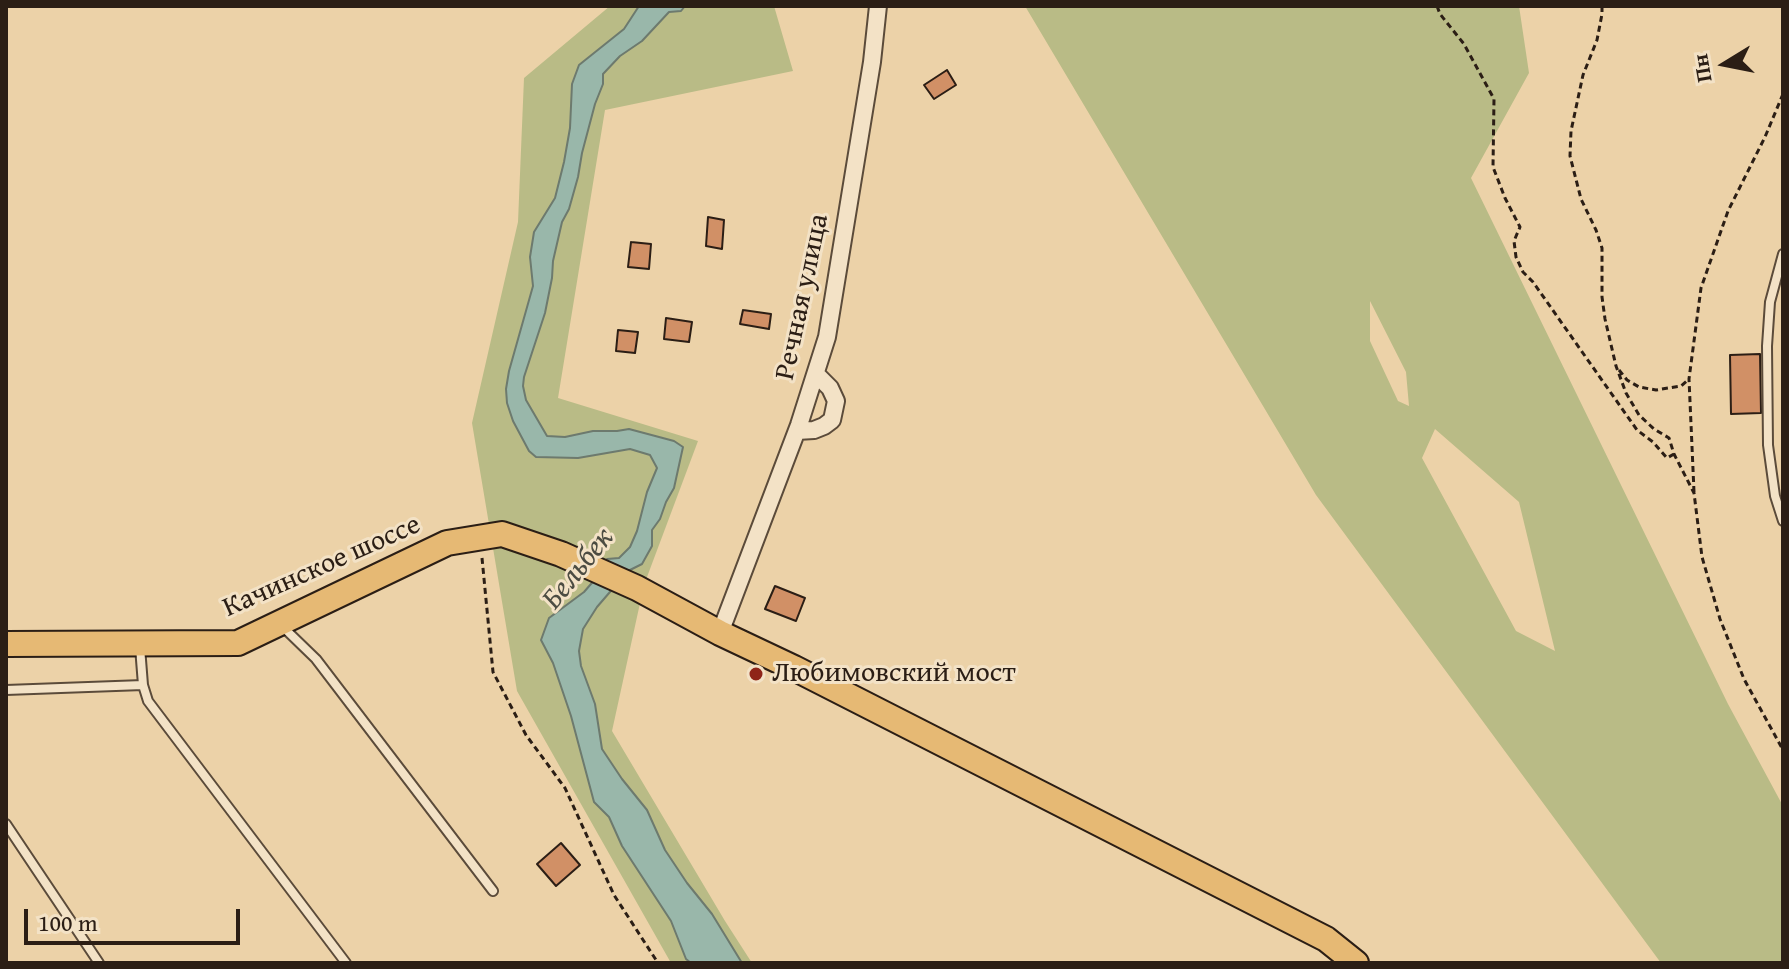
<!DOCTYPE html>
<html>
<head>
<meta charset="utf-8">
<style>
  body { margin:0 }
  #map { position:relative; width:1789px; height:969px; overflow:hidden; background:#ecd2a8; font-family:"Gentium Book Plus",serif }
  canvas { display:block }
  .frame { position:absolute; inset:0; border:8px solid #2b1e15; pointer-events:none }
  .north { position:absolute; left:1685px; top:24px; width:80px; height:80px; -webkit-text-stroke:6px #f3e2c6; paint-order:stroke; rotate:260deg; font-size:22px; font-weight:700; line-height:32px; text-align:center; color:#2b1e15 }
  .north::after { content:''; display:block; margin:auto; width:28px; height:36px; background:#2b1e15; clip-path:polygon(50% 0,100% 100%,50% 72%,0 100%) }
  .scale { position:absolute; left:24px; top:909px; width:216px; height:36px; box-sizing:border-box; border:4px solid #2b1e15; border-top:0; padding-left:10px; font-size:24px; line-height:28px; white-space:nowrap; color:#2b1e15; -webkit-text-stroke:6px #f3e2c6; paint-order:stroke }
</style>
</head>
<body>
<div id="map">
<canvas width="1789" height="969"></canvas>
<div class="frame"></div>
<div class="north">Пн</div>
<div class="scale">100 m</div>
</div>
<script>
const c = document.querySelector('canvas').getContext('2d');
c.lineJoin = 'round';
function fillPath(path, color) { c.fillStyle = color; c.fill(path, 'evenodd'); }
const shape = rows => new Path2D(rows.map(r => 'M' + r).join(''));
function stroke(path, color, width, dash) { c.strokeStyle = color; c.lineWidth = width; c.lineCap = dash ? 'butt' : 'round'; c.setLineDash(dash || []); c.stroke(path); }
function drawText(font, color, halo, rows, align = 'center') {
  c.font = font + ' "Gentium Book Plus",serif'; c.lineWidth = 6; c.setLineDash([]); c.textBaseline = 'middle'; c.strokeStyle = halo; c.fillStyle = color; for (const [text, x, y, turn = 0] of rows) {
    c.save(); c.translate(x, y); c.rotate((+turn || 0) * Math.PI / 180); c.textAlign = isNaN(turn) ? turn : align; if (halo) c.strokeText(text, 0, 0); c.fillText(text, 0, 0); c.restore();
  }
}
fillPath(shape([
  [610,6,774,6,793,71,605,110,558,398,698,441,644,585,612,731,725,921,752,963,671,963,517,691,472,423,518,222,524,78],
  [1025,6,1519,6,1529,73,1471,178,1728,704,1783,806,1783,963,1661,963,1316,495],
  [1370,301,1406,372,1409,406,1398,401,1370,341],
  [1435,429,1519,502,1555,651,1516,631,1422,458]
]), '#b9bb86');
const water = shape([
  [639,6,685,6,681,11,669,12,642,41,620,56,603,74,603,84,595,104,582,153,578,177,569,209,562,222,553,261,552,278,545,313,524,377,523,386,526,400,547,436,565,437,593,431,617,431,629,429,674,441,683,447,674,488,666,502,660,519,652,530,652,546,642,564,628,571,597,607,583,629,579,651,581,666,595,704,602,749,622,779,647,810,665,850,687,883,712,914,742,963,691,963,686,959,671,921,622,846,609,817,594,802,571,716,553,663,541,640,549,618,584,592,597,577,607,559,619,558,630,547,637,531,647,492,657,468,650,455,630,449,578,458,536,457,529,451,513,421,507,403,506,389,509,371,533,286,530,257,534,232,555,198,564,162,570,128,572,84,579,65,624,29,639,6]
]);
fillPath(water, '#99b7aa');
stroke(water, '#6d7a6e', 2);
const building = shape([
  [947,70,956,85,934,99,924,85,947,70],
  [708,217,724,220,722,249,706,246,708,217],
  [631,242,651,244,649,269,628,267,631,242],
  [743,310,771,314,769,329,740,324,743,310],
  [666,318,692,322,689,342,664,339,666,318],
  [618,330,638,332,635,353,616,351,618,330],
  [1760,354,1761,413,1731,414,1730,355,1760,354],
  [775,586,805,598,796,621,765,609,775,586],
  [561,843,580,865,556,886,537,864,561,843]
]);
fillPath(building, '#d19066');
stroke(building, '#2b1e15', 2);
const service = shape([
  [1783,254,1770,302,1767,346,1768,445,1775,496,1783,521],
  [283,627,316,659,493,891],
  [140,647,143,685,148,701,346,963],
  [6,690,143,685],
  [6,824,99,963]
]);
const minor = shape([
  [797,431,814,430,824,426,832,420,836,401,830,388,816,374],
  [720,633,799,425,827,337,872,62,878,6]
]);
const primary = shape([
  [6,644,238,643,447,543,502,534,561,554,637,588,720,633,794,668,1326,939,1356,963]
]);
stroke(service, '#5b4b3a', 12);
stroke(minor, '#5b4b3a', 20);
stroke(primary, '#2b1e15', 28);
stroke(shape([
  [1437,6,1440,14,1464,44,1494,99,1493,167,1505,198,1520,227,1514,241,1516,257,1523,272,1533,282,1637,430,1653,442,1667,458,1674,454],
  [1602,6,1602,14,1597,40,1583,75,1571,131,1570,156,1581,199,1596,230,1602,248,1602,297,1605,319,1616,366,1626,393,1639,415,1654,429,1669,438,1674,454,1694,493,1702,557,1720,619,1744,679,1783,750],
  [1619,370,1627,380,1639,387,1656,390,1681,386,1689,379],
  [1694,492,1689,379,1701,288,1728,211,1765,137,1783,94],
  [482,558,493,672,526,735,565,788,614,895,658,963]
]), '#2b1e15', 3, [6, 4]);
stroke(service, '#f3e2c6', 8);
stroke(minor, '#f3e2c6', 16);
stroke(primary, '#e6b974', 24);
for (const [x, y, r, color] of [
  [756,674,8,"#8f2418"]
]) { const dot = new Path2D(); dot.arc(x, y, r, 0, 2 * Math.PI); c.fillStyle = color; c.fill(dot); stroke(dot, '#f3e2c6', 3); }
drawText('28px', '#2b1e15', '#f3e2c6', [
  ["Речная улица",803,297,-78],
  ["Качинское шоссе",322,567,-24]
]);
drawText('28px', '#2b1e15', '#f3e2c6', [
  ["Любимовский мост",772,674]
], 'left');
drawText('italic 30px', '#4c4c42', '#f3e2c6', [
  ["Бельбек",579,569,-51]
]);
</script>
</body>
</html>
